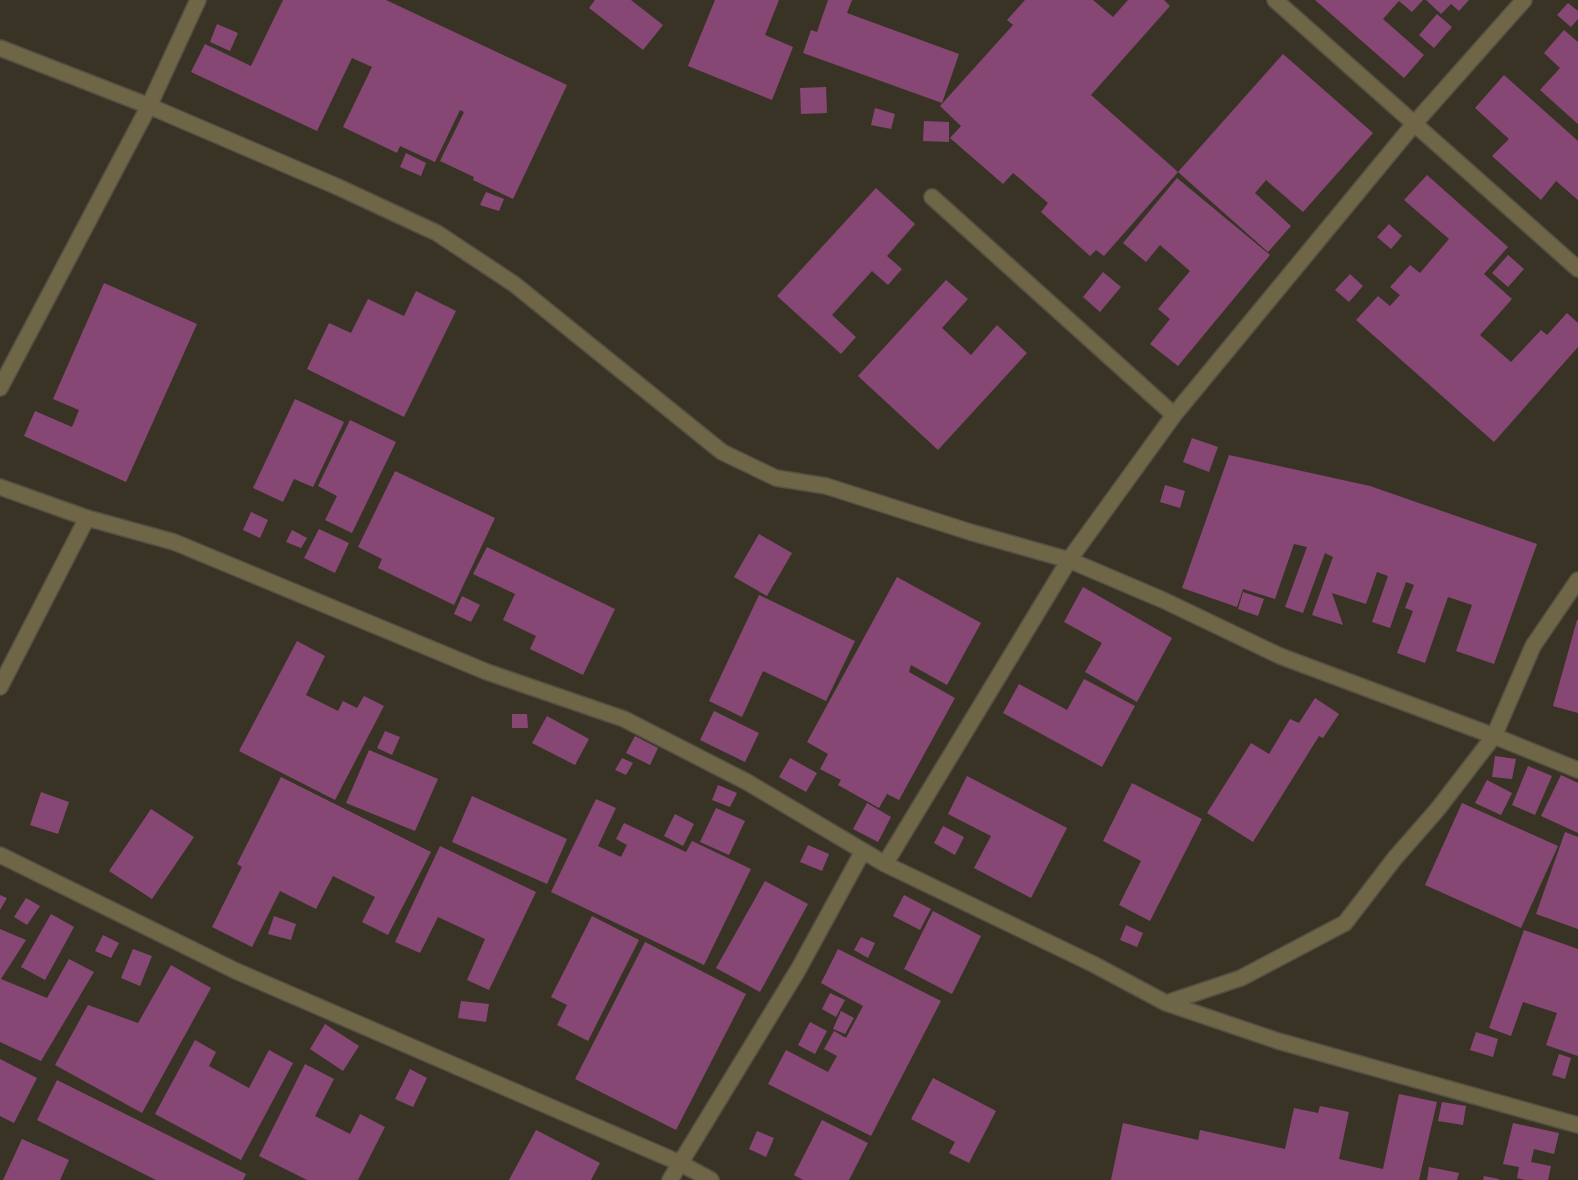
<!DOCTYPE html>
<html>
<head>
<meta charset="utf-8">
<style>
  body { margin:0 }
  canvas { display:block; background:#383325 }
</style>
</head>
<body>
<canvas width="1578" height="1180"></canvas>
<script>
const c = document.querySelector('canvas').getContext('2d');
c.lineJoin = 'round';
function fillPath(path, color) { c.fillStyle = color; c.fill(path, 'evenodd'); }
const shape = rows => new Path2D(rows.map(r => 'M' + r).join(''));
function stroke(path, color, width, dash) { c.strokeStyle = color; c.lineWidth = width; c.lineCap = dash ? 'butt' : 'round'; c.setLineDash(dash || []); c.stroke(path); }
fillPath(shape([
  [283,0,386,0,567,85,513,199,473,180,474,177,440,161,464,112,460,110,435,162,400,146,397,153,343,127,372,67,352,58,317,131,191,72,205,44,251,66],
  [595,0,631,0,663,25,643,50,589,8],
  [715,0,779,0,765,35,793,47,772,100,688,66],
  [828,0,852,0,847,13,959,54,942,103,803,53,811,30,817,32],
  [1025,0,1093,0,1113,17,1128,0,1164,0,1170,6,1091,95,1178,172,1283,54,1373,133,1303,212,1266,180,1255,193,1291,226,1268,252,1178,172,1104,256,1096,250,1090,256,1041,212,1048,203,1018,177,1013,173,1003,184,950,138,961,126,940,106,1013,25,1007,20],
  [1315,0,1423,0,1412,12,1399,1,1383,19,1424,55,1404,78],
  [1426,0,1469,0,1459,11,1451,4,1441,14],
  [1568,3,1578,11,1578,19,1571,27,1557,15],
  [1437,14,1452,27,1434,48,1419,35],
  [217,24,238,33,230,51,210,42],
  [1564,30,1578,42,1578,124,1540,90,1560,68,1544,53],
  [1504,75,1578,141,1578,200,1556,181,1541,200,1492,156,1509,139,1475,108],
  [826,87,827,113,801,114,800,88],
  [875,108,895,114,891,129,871,125],
  [924,121,949,122,949,142,923,141],
  [406,153,426,163,421,176,400,167],
  [1427,175,1508,247,1484,274,1512,299,1480,335,1511,362,1541,330,1547,335,1567,313,1578,323,1578,347,1494,442,1356,320,1378,296,1390,306,1400,295,1390,287,1410,265,1420,273,1449,239,1404,200],
  [1177,178,1270,255,1178,366,1150,344,1170,319,1158,309,1190,271,1160,245,1146,262,1123,243],
  [876,188,915,224,887,256,902,269,888,285,872,271,832,315,856,337,841,354,777,296],
  [486,192,504,199,499,211,480,205],
  [1389,224,1402,236,1391,249,1377,237],
  [1508,255,1524,269,1508,287,1492,273],
  [1103,272,1121,287,1100,312,1083,297],
  [1350,274,1363,286,1349,302,1335,290],
  [946,280,968,299,942,328,971,355,997,325,1027,353,938,450,858,376],
  [104,283,197,324,126,482,24,436,35,411,72,427,79,410,53,399],
  [416,291,456,311,404,417,307,369,329,323,351,333,368,299,404,316],
  [295,399,344,422,313,487,294,479,283,502,253,488],
  [350,420,396,442,352,533,325,520,337,496,318,486],
  [1192,438,1218,447,1209,472,1183,462],
  [1229,455,1370,486,1537,544,1494,664,1456,651,1472,605,1448,597,1425,663,1397,653,1413,611,1405,608,1414,585,1406,582,1390,628,1372,622,1388,576,1377,572,1366,604,1332,593,1343,625,1312,615,1333,557,1325,553,1303,613,1285,607,1307,547,1294,544,1275,599,1243,589,1237,607,1182,588],
  [395,471,495,518,454,605,378,568,382,559,358,547],
  [1165,485,1185,491,1180,508,1160,502],
  [251,512,268,520,260,538,243,530],
  [319,529,349,543,335,573,304,558],
  [292,530,307,538,301,548,286,542],
  [759,534,792,553,767,596,734,577],
  [487,547,615,609,583,675,530,649,536,636,503,620,515,594,473,574],
  [897,577,981,623,947,685,911,665,909,672,955,698,899,800,887,794,879,808,838,785,841,780,820,769,828,754,807,742],
  [1083,587,1172,638,1137,702,1085,672,1102,643,1064,622],
  [1243,592,1264,599,1258,616,1238,609],
  [759,595,855,641,826,701,763,671,742,717,709,701],
  [462,596,480,605,471,622,454,614],
  [1577,620,1578,620,1578,713,1553,706],
  [297,641,325,656,306,695,338,711,343,701,357,708,364,696,384,706,335,800,239,751],
  [1084,679,1135,706,1102,767,1003,713,1019,684,1067,710],
  [1315,698,1339,714,1323,738,1319,736,1253,842,1207,813,1251,743,1269,754,1290,719,1299,723],
  [714,711,759,733,745,762,700,740],
  [512,714,527,714,528,728,512,728],
  [547,716,589,739,575,765,532,743],
  [385,731,400,737,392,755,377,748],
  [635,736,658,748,650,765,626,753],
  [369,750,438,779,415,831,346,803],
  [1495,756,1516,759,1512,779,1492,777],
  [622,758,633,763,626,775,615,770],
  [790,758,817,773,806,792,779,777],
  [1528,766,1552,776,1535,815,1512,805],
  [1561,775,1578,783,1578,833,1541,816],
  [967,776,1067,828,1031,898,974,868,991,836,948,814],
  [281,777,431,852,388,935,362,922,375,897,333,876,316,909,280,891,252,947,212,927,242,867,237,864],
  [1487,780,1512,793,1501,815,1475,803],
  [1132,783,1202,819,1150,921,1119,905,1141,861,1103,841],
  [718,785,737,793,730,807,712,800],
  [41,792,69,802,58,834,30,825],
  [472,796,567,839,547,884,452,842],
  [596,799,616,808,598,846,621,857,627,845,616,839,624,823,686,852,692,841,751,869,704,965,551,892],
  [867,803,891,817,878,842,853,829],
  [1462,803,1558,846,1521,928,1425,885],
  [716,808,745,821,729,855,700,842],
  [151,809,194,837,152,899,109,871],
  [675,814,694,824,683,846,664,836],
  [943,826,964,837,955,855,934,843],
  [1565,832,1578,837,1578,929,1536,914],
  [808,845,829,854,822,871,800,862],
  [440,846,536,892,489,990,467,980,485,939,438,917,420,953,395,942],
  [765,881,808,904,760,992,716,968],
  [0,895,7,898,0,910],
  [904,895,931,909,920,930,893,916],
  [26,898,40,906,27,925,14,917],
  [933,911,981,936,952,994,904,969],
  [51,914,74,927,45,980,21,967],
  [274,916,296,924,291,940,268,934],
  [592,916,639,940,588,1041,557,1025,567,1005,551,997],
  [1126,925,1143,933,1137,947,1120,940],
  [0,929,26,940,1,979,47,998,69,959,94,972,41,1061,0,1042],
  [1524,930,1578,949,1578,1056,1546,1045,1557,1013,1523,1002,1511,1036,1489,1028],
  [103,935,119,943,111,958,95,951],
  [861,937,875,943,868,958,854,950],
  [645,942,746,994,676,1130,575,1079],
  [133,949,152,956,140,986,121,978],
  [838,949,941,1001,871,1136,768,1084,786,1050,828,1072,837,1056,824,1049,834,1031,846,1038,863,1006,821,983],
  [171,965,211,988,142,1113,55,1065,88,1005,138,1023],
  [830,993,845,1000,836,1017,822,1009],
  [461,1001,489,1004,486,1022,458,1018],
  [841,1011,854,1018,845,1034,833,1029],
  [810,1022,827,1031,815,1054,798,1045],
  [325,1024,359,1046,343,1071,310,1049],
  [1476,1032,1498,1039,1493,1057,1470,1050],
  [195,1040,216,1052,209,1066,249,1088,269,1050,293,1063,241,1160,155,1114],
  [1559,1054,1571,1058,1565,1079,1552,1075],
  [0,1059,37,1078,14,1123,0,1116],
  [305,1064,334,1079,315,1116,350,1134,360,1114,385,1127,358,1180,307,1180,259,1156],
  [410,1069,427,1078,413,1107,395,1099],
  [933,1078,996,1111,969,1163,949,1153,955,1142,911,1119],
  [57,1080,246,1174,243,1180,156,1180,37,1120],
  [1399,1094,1437,1102,1419,1180,1111,1180,1123,1123,1198,1140,1200,1130,1285,1149,1294,1108,1318,1113,1320,1106,1349,1112,1339,1159,1383,1169],
  [1442,1102,1466,1106,1463,1125,1438,1121],
  [822,1120,868,1143,849,1180,803,1180,794,1175],
  [1513,1123,1559,1133,1554,1154,1534,1149,1531,1162,1551,1166,1548,1180,1525,1180,1517,1178,1519,1167,1503,1164],
  [536,1130,600,1163,591,1180,509,1180],
  [757,1131,774,1138,766,1157,749,1149],
  [22,1139,69,1160,60,1180,3,1180],
  [1429,1167,1459,1173,1457,1180,1427,1180],
  [1484,1176,1499,1179,1499,1180,1483,1180]
]), '#864774');
const minor = shape([
  [1275,0,1578,269],
  [0,48,149,106,198,0],
  [932,197,1174,415],
  [0,388,149,106,338,187,437,233,514,284,722,452,776,478,826,486,970,532,1069,560,1163,600,1280,656,1494,736,1578,770],
  [0,487,87,518,174,542,487,672,624,719,747,782,885,864,1093,964,1166,1003,1278,1041,1578,1125],
  [0,687,87,518],
  [0,855,236,971,680,1163,711,1180],
  [885,864,1069,560,1174,415,1414,124,1524,0],
  [1166,1003,1241,978,1345,923,1395,858,1437,810,1494,736,1533,646,1578,580],
  [670,1180,798,970,863,851]
]);
stroke(minor, '#555043', 18);
stroke(minor, '#6e6647', 15);
</script>
</body>
</html>
